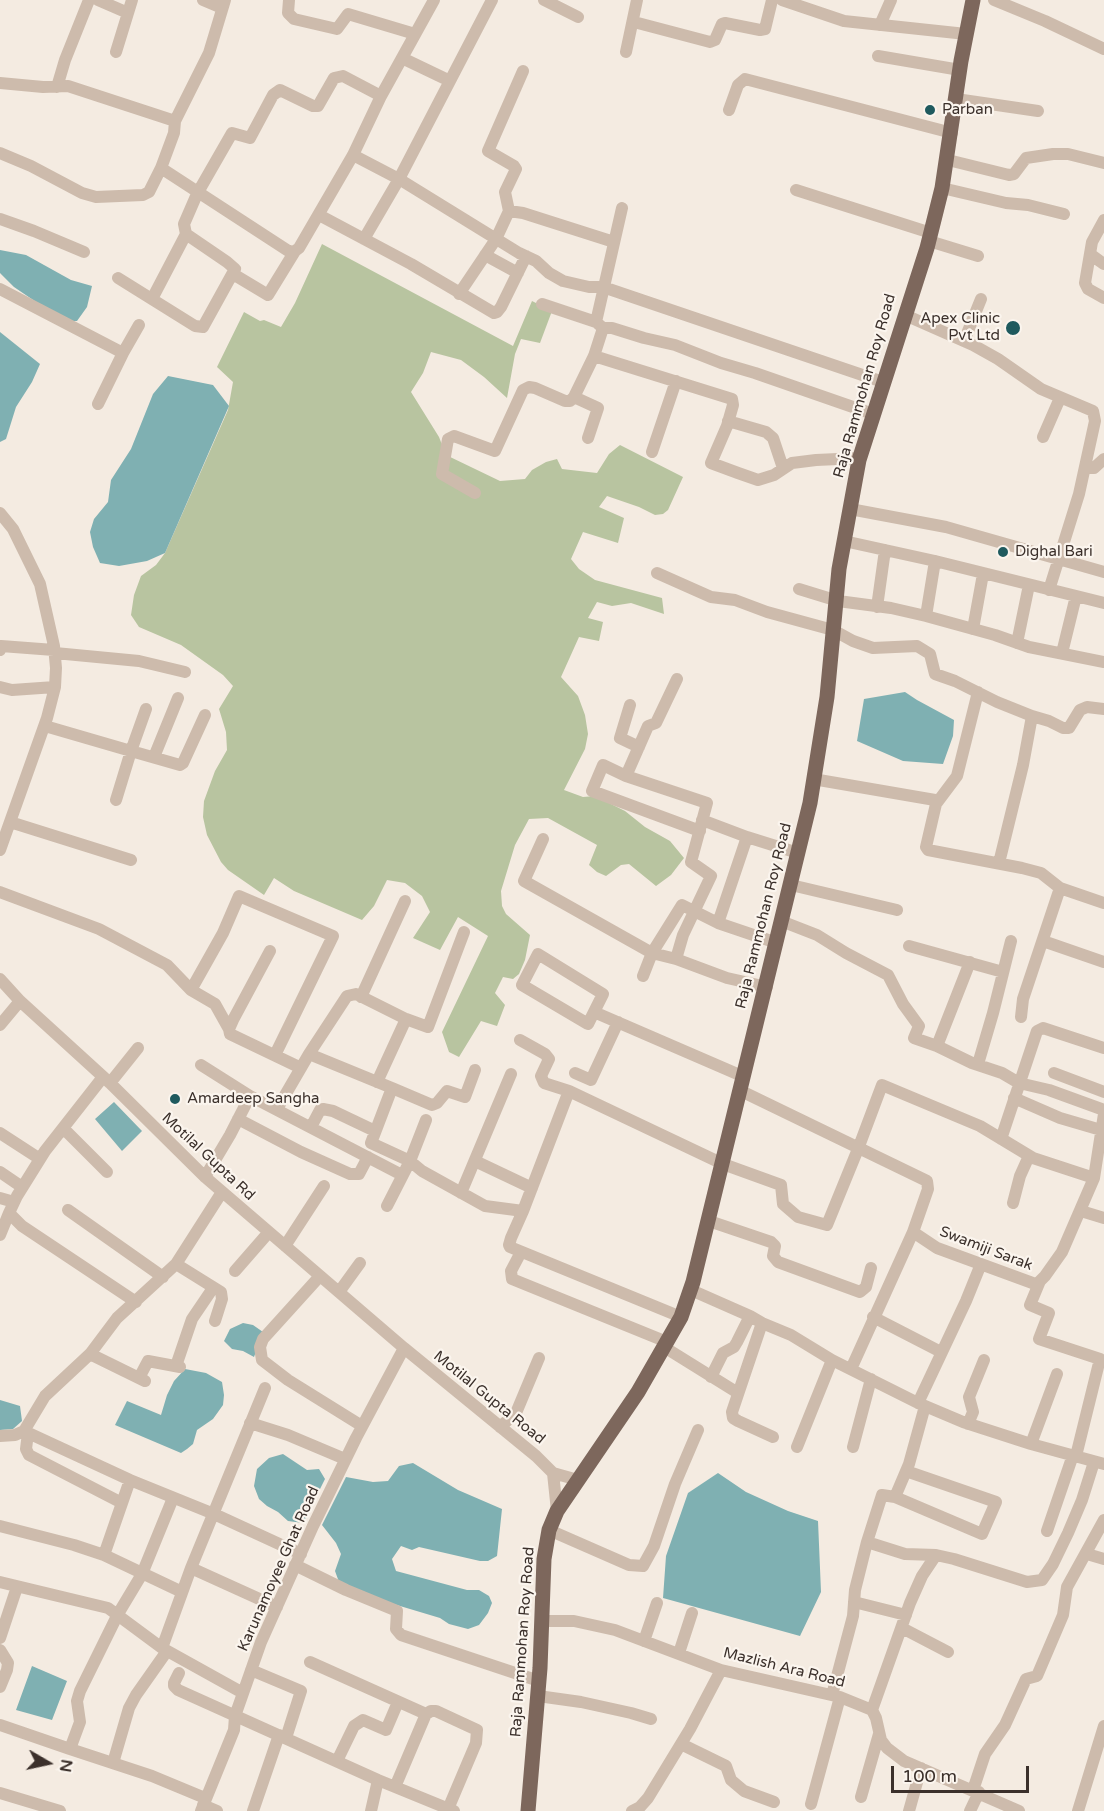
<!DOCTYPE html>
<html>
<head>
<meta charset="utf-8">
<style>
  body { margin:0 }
  #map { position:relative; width:1104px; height:1811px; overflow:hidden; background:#f4ebe1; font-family:"Varela Round",sans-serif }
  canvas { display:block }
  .north { position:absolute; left:18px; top:1733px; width:60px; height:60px; -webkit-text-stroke:4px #fbf5ee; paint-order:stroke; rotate:99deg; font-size:16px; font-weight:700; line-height:24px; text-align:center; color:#3b302b }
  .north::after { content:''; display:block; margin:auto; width:21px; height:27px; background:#3b302b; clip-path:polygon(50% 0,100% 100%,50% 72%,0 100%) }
  .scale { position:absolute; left:891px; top:1766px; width:138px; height:27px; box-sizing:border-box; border:3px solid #3b302b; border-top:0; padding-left:8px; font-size:18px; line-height:21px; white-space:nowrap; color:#3b302b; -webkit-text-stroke:4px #fbf5ee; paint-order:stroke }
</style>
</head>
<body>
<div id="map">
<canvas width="1104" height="1811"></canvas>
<div class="north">N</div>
<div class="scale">100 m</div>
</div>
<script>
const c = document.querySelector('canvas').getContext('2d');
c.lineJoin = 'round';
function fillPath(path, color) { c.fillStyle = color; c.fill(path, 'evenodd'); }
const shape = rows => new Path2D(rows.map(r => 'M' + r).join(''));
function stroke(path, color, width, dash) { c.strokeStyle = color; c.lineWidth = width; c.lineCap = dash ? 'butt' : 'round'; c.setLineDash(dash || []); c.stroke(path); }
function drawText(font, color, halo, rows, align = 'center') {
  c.font = font + ' "Varela Round",sans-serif'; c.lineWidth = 4.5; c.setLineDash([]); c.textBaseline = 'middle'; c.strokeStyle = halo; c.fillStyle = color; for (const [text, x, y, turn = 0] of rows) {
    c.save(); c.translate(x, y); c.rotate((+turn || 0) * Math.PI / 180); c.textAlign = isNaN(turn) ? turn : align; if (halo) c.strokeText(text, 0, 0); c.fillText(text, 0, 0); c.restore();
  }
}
fillPath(shape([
  [322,244,513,346,532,301,552,311,540,343,521,339,515,354,507,398,484,377,461,360,431,352,423,373,411,392,439,437,446,455,500,481,525,479,532,470,546,462,557,459,562,469,597,473,609,454,620,445,683,477,668,510,663,514,655,515,639,507,607,496,599,507,624,518,618,543,583,532,571,559,579,569,595,580,662,598,664,614,631,603,612,606,597,602,588,618,603,622,599,641,579,637,561,677,578,696,585,715,588,734,585,749,564,790,583,797,595,796,625,811,645,827,670,841,684,858,671,875,656,886,629,864,621,865,606,876,597,872,589,865,597,845,548,818,529,819,515,845,501,891,502,906,506,914,530,935,525,960,519,974,513,979,503,977,495,993,505,1005,497,1026,481,1021,459,1057,449,1052,442,1032,488,936,458,917,440,950,413,938,430,912,422,896,405,883,387,880,374,906,362,920,294,891,274,878,264,895,228,870,221,862,207,835,203,817,204,801,215,771,227,750,226,732,219,709,233,686,223,675,181,645,139,627,131,615,134,595,141,576,156,565,165,553,228,410,233,382,217,367,244,312,260,321,264,320,281,327,295,303]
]), '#b8c4a0');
fillPath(shape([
  [0,250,26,255,71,280,92,286,87,307,77,321,64,321,14,287,0,273],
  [0,332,40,364,32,382,16,407,6,439,0,442],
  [168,376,213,385,229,406,165,553,147,561,119,566,100,563,93,547,90,532,94,519,108,502,111,480,131,449,153,394],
  [905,692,917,700,954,720,953,736,943,764,903,761,857,741,864,699],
  [114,1102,142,1131,122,1151,95,1119],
  [243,1323,253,1325,263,1332,254,1357,243,1351,232,1349,224,1341,230,1329],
  [185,1369,206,1373,222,1382,224,1395,223,1405,213,1419,197,1430,193,1444,187,1449,181,1453,115,1425,127,1401,161,1415,167,1395,174,1381],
  [0,1400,20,1406,22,1421,13,1429,0,1430],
  [283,1454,307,1470,319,1469,325,1479,303,1523,288,1521,278,1512,267,1506,259,1499,254,1486,257,1469,269,1458],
  [413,1463,458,1490,502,1509,497,1556,488,1561,480,1561,419,1547,412,1550,401,1546,392,1559,396,1571,467,1590,479,1590,489,1596,492,1603,488,1613,479,1625,468,1629,449,1624,440,1618,350,1591,339,1582,335,1571,341,1554,336,1543,322,1525,346,1477,373,1482,388,1481,399,1466],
  [718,1473,746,1492,788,1511,818,1521,821,1592,800,1636,663,1598,666,1556,688,1493],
  [32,1666,67,1681,52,1720,16,1710]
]), '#7fb0b2');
stroke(shape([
  [98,0,128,13],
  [203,0,222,8],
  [289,0,288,13,294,19,337,29,348,14,415,34],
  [544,0,578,17],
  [782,0,844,21,966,34],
  [994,0,1045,21,1104,49],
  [634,22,710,42,715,40,722,24,725,23,760,30,765,29,772,0],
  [880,25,891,0],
  [116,52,132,0],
  [626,52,637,0],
  [878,56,960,70],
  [402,58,450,81],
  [0,83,43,87,68,86,175,121,209,53,225,0],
  [57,87,65,60,89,0],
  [956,99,1038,111],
  [729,110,738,85,745,79,952,133],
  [0,153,31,166,82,193,96,197,143,195,149,192,161,168,290,252,295,251,299,248,353,155,381,96,434,0],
  [353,155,399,179,519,253,536,261,549,273,563,281,589,287,603,287,883,382],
  [948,160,1009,175,1014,174,1026,158,1053,154,1068,154,1104,163],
  [161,168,174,133,175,121],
  [942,188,1006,203,1028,205,1064,214],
  [796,190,931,233],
  [509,211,505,192,516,169,514,166,488,151,523,71],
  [319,215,411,264,494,313,497,312,501,307,526,256],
  [0,219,34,231,84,252],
  [1104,220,1092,242,1085,283,1088,289,1104,298],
  [364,239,399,179,492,0],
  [929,241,978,256],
  [1090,254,1104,264],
  [485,255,518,273],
  [233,274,268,295,295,251],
  [118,278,195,326,203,327,235,269,227,262,186,234,184,224,197,194,232,133,250,138,273,95,280,90,313,106,318,106,334,78,343,76,381,96],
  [0,289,123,353,98,404],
  [459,294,496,239,509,211,523,213,614,242],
  [152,299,186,234],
  [542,304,596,322,603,328,612,328,644,338,675,345,721,363,755,373,873,414],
  [905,315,973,345,998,359,1041,389,1093,411,1095,421,1079,494,1049,590],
  [596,322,622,208],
  [964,341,981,299],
  [123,353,139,325],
  [594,356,732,399,733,405,727,426,711,463,738,473,758,480,774,475,792,463,816,460,860,458],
  [574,397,598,408,588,438],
  [728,421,766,432,773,438,783,468],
  [1043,437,1060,398],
  [652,452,676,381],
  [1085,468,1094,468,1104,459],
  [475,493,442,474,448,439,454,436,495,451,523,390,529,387,535,388,565,401,570,401,574,397,594,356,603,328],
  [850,509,946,527,1104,572],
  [0,513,13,529,40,584,54,646,56,668,55,687,47,718,0,850],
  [844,541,935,561,1104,603],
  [657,573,711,597,735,600,767,612,833,630,853,641,873,648,917,646,930,654,935,674,955,681,997,702,1032,716,1023,765,999,863],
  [799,589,838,601,891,608,926,616,995,635,1029,647,1104,662],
  [877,607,885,550],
  [926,616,935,561],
  [973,629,983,574],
  [1017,643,1029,585],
  [0,650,1,646,54,650],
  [55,653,139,661,185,672],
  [1062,653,1076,596],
  [0,687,12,690,55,687],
  [630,705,620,738,639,747],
  [1032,716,1049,721,1063,728,1069,728,1080,710,1087,707,1104,709],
  [45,726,131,751,146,709],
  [154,757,178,698],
  [626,776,603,765,592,791,700,831],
  [813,779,935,800,936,804,926,847,928,850,1022,868,1041,873,1060,888,1104,903],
  [116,800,131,751,180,765,183,763,205,715],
  [936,804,957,776,978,692],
  [702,820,747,837,718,923],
  [10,822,131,860],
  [747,837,798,853],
  [543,839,524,881,652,953,682,905,718,923,777,943],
  [791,885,897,910],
  [0,892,99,929,167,965,191,990,215,1004,229,1029],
  [781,921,817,935,846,953,888,975,903,1004,919,1026,914,1038,937,1046,972,1063,1002,1073,1019,1083,1049,1090,1104,1110],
  [1043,941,1104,962],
  [909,946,1003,972],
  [270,951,233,1020,229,1029,230,1034,301,1068],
  [676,959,683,935,711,876,691,862,707,803,626,776,648,726,656,723,677,679],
  [643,976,652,953,676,959,727,978,767,987],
  [0,979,20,1001,110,1083,205,1177,404,1348,536,1456,553,1473,578,1480],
  [191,990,223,933,239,896,333,936,275,1055],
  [361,997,405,901],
  [594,1012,588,1024,522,985,538,954,603,994,594,1012,742,1076],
  [1021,1017,1023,999,1060,888],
  [0,1025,20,1001],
  [520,1040,545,1054,549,1059,541,1076,544,1083,569,1091,723,1164,781,1185,783,1204,798,1217,827,1225,858,1149,882,1085,980,1126,1033,1158,1094,1178],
  [937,1046,970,962],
  [309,1054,392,1088],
  [978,1064,993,1013,1011,941],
  [201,1065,250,1096,402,1175],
  [575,1073,591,1080,618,1022],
  [1054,1073,1104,1092],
  [103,1077,45,1151,17,1196,9,1213,22,1226,136,1302],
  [377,1082,406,1019],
  [110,1083,138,1048],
  [739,1090,927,1181,928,1189,913,1232,937,1248,1038,1285],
  [1014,1098,1060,1118,1101,1130],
  [277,1109,309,1054,347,996,356,994,406,1019,428,1027,464,932],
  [238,1119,301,1152,350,1174,359,1174,368,1157],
  [426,1120,410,1161,422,1171,485,1206,523,1211,511,1238,509,1245,510,1247,681,1317],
  [311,1127,320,1110,323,1109,333,1111,375,1131],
  [63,1128,107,1172],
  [0,1133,40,1159],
  [1001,1139,1037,1031,1043,1028,1104,1048],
  [475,1161,532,1188],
  [0,1172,22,1187],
  [205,1177,230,1135,250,1096],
  [461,1193,511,1074],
  [0,1198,14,1202],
  [1013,1203,1020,1176,1029,1156],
  [387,1206,410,1161,371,1143,392,1088,432,1105,437,1103,447,1091,465,1097,475,1070],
  [68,1210,163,1277],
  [523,1211,569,1091],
  [1081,1211,1104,1218],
  [709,1221,771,1242,775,1246,773,1256,778,1262,860,1292,866,1287,871,1268],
  [0,1235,9,1213],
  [285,1246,324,1186],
  [521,1252,511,1271,512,1279,667,1342],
  [176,1264,221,1292,222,1299,215,1321],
  [235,1271,269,1232],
  [320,1276,263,1339,260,1347,262,1360,288,1380,362,1426],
  [691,1290,750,1316,762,1323,791,1335,832,1360,918,1403,963,1422,1031,1444,1104,1464],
  [339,1292,360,1263],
  [873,1317,941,1352],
  [762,1323,732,1412,733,1418,738,1421,773,1437],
  [664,1347,738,1393],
  [90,1354,145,1381],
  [177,1363,192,1319,213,1288],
  [851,1369,913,1232],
  [711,1377,723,1353,734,1347,737,1342,750,1316],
  [139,1378,148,1361,180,1367],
  [918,1403,966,1301,981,1264],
  [250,1423,288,1435,345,1459],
  [968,1424,973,1412,969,1397,984,1360],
  [500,1427,516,1413,539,1358],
  [24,1431,130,1480,214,1514,301,1554],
  [28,1433,26,1449,29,1455,122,1503],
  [0,1436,15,1435,24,1431,45,1396,90,1354,117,1318,176,1264,222,1192],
  [1031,1444,1057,1374],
  [797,1447,832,1360],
  [853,1447,871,1379],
  [1076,1456,1100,1359,1039,1339,1049,1313,1030,1305,1040,1281,1045,1276,1062,1252,1094,1178,1104,1114],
  [553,1473,557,1511],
  [895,1497,982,1534,996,1502,906,1471],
  [173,1498,142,1574,118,1614,80,1691,77,1701,80,1722,70,1749,152,1776,205,1798],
  [0,1526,74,1545,104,1555,182,1592],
  [549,1530,629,1565,643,1566,654,1546,675,1484,698,1430],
  [1047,1531,1073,1455],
  [867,1542,905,1554,936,1555,954,1559,1027,1582,1042,1580,1053,1564,1068,1533,1082,1500,1094,1462],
  [1087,1554,1104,1559],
  [104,1555,130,1480],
  [295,1565,346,1590,397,1611,396,1629,401,1635,539,1681],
  [191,1568,277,1607],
  [0,1582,108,1608,162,1648,243,1693],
  [854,1602,906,1615],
  [541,1621,574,1621,615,1630,721,1670,840,1697,872,1710,876,1718,881,1740,887,1748,904,1761,1019,1811],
  [902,1628,948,1652],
  [0,1638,17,1587],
  [644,1641,657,1603],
  [162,1648,191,1568,265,1388],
  [0,1650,8,1663,7,1670,0,1687],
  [679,1653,692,1613],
  [310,1662,426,1714,431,1711,436,1711,477,1730,476,1743,448,1809],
  [251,1670,301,1691,286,1738],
  [179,1673,174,1683,174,1686,178,1690,378,1780,454,1811],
  [832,1695,853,1616,855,1590,867,1542,882,1495,895,1497,909,1464,925,1406],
  [538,1696,581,1702,631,1713,651,1719],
  [872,1710,910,1603,922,1576,936,1555],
  [0,1725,70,1749],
  [681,1744,726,1766,731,1780,744,1791,774,1802],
  [337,1761,354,1726,363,1720,386,1730,398,1702],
  [113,1763,129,1708,136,1695,167,1651],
  [395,1787,426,1714],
  [973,1790,985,1754,1005,1725,1026,1679,1037,1676,1063,1615,1067,1587,1104,1520],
  [0,1793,60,1811],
  [861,1797,879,1734],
  [811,1804,840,1697],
  [203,1805,217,1811],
  [201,1811,234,1730,235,1716,261,1642,313,1526,356,1438,404,1348],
  [253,1811,279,1735],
  [371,1811,378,1780],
  [632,1811,640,1807,648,1798,690,1729,721,1670],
  [909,1811,921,1768],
  [970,1811,979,1792],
  [1078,1811,1104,1726]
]), '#cdbbac', 12);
stroke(shape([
  [528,1811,540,1668,544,1559,549,1530,557,1511,638,1392,681,1317,693,1282,810,803,827,697,839,569,859,460,927,248,942,188,961,61,973,0]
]), '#7d675c', 15);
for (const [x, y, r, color] of [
  [930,110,6,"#1f5a5e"],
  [1013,328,8,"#1f5a5e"],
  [1003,552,6,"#1f5a5e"],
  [175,1099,6,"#1f5a5e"]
]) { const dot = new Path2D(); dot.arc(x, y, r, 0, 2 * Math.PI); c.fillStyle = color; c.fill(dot); stroke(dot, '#fbf5ee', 2); }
drawText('15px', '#3b302b', '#fbf5ee', [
  ["Parban",942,110],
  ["Apex Clinic",1000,319,"right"],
  ["Pvt Ltd",1000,336,"right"],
  ["Dighal Bari",1015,552],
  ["Amardeep Sangha",187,1099]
], 'left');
drawText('15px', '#3b302b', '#fbf5ee', [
  ["Raja Rammohan Roy Road",865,386,-74],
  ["Raja Rammohan Roy Road",764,916,-76],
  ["Motilal Gupta Rd",208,1157,43],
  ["Swamiji Sarak",986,1249,21],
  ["Motilal Gupta Road",489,1398,39],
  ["Karunamoyee Ghat Road",279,1569,-66],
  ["Raja Rammohan Roy Road",523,1642,-86],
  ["Mazlish Ara Road",784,1668,14]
]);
</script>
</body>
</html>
